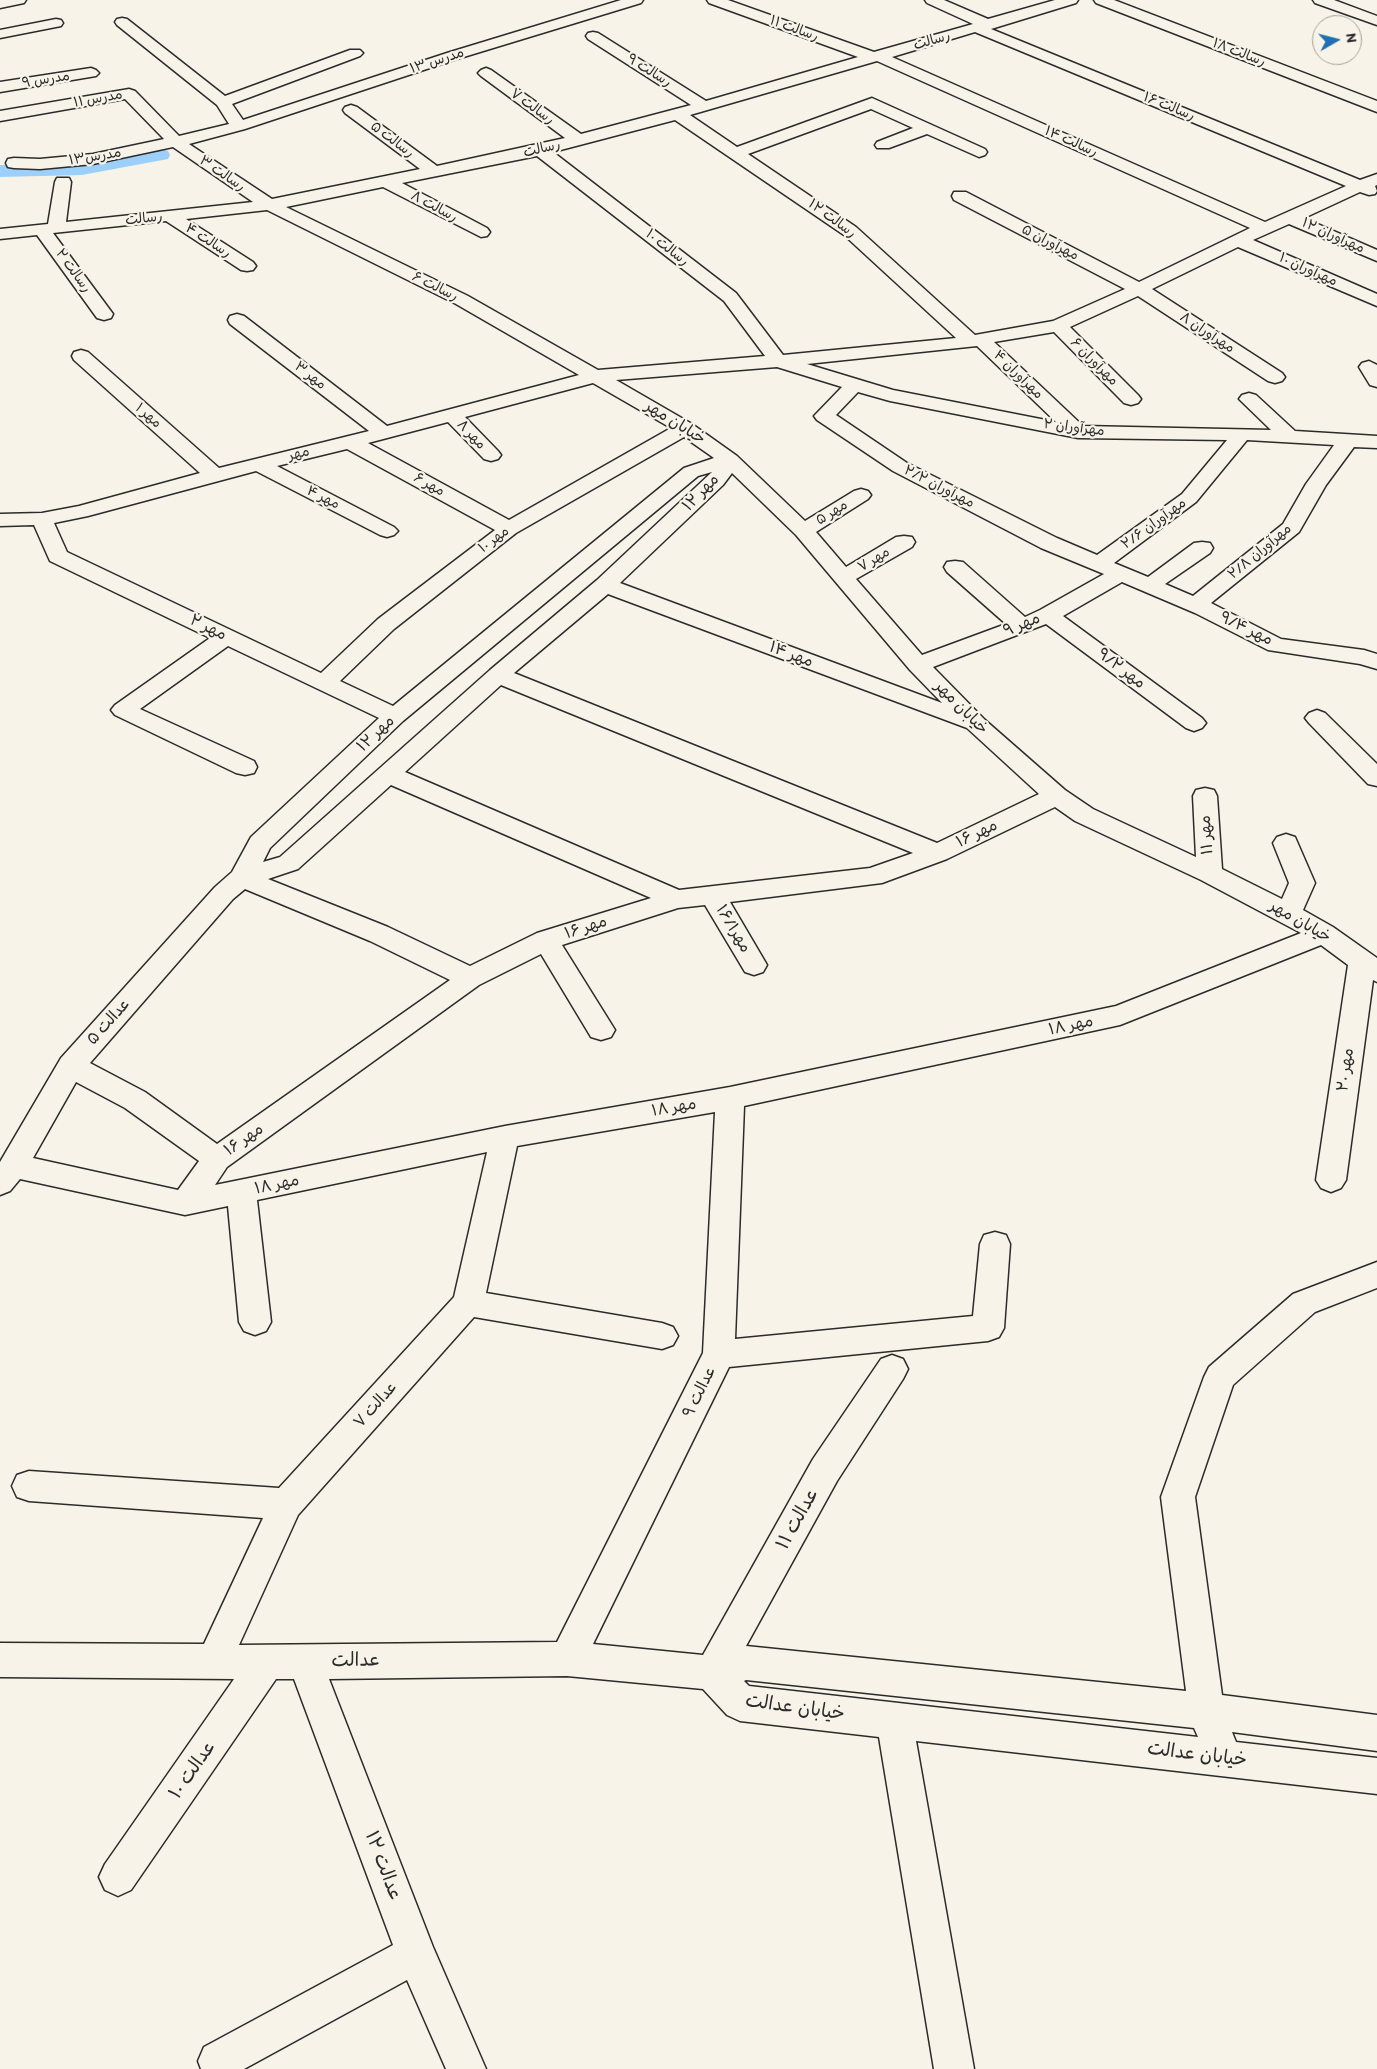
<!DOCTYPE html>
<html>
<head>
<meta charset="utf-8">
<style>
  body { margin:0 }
  #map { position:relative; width:1377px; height:2069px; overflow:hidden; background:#f7f3e8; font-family:Itim,sans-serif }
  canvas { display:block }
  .north { position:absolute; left:1312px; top:15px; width:50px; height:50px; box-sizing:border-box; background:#f7f3e8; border:1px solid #a5a39c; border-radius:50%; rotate:82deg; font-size:14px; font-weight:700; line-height:20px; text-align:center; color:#2b2b2b }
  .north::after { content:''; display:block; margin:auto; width:18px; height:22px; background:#1f6fb2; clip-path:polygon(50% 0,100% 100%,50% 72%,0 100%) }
</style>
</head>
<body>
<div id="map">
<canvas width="1377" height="2069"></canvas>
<div class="north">N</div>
</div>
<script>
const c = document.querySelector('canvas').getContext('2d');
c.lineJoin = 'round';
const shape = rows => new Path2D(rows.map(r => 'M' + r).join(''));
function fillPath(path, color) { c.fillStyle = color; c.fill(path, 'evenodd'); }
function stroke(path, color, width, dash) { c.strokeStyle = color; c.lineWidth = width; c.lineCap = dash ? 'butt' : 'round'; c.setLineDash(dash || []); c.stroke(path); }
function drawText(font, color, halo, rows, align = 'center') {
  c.font = font + ' Itim,"Playpen Sans Arabic",sans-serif'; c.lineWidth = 4.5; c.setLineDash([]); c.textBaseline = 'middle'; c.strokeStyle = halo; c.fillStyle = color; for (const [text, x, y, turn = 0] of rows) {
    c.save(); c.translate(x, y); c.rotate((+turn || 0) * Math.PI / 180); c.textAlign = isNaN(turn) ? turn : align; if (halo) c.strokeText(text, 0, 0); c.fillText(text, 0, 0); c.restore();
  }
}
fillPath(shape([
  [161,149,168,151,170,155,168,159,82,175,0,177,0,165,82,163,161,149]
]), '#9cd0fa');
const minor = shape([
  [0,0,26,0,24,3,0,8,0,0],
  [621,0,643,0,641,3,457,59,245,129,189,144,272,199,420,169,345,113,343,110,345,107,351,105,357,107,437,166,565,138,481,76,478,73,481,70,486,68,491,70,581,134,691,105,588,39,586,36,588,33,593,32,598,33,706,101,858,57,709,3,707,0,728,0,874,52,973,24,927,3,925,0,944,0,988,19,1055,0,1078,0,1076,3,991,29,1360,180,1377,174,1377,185,1375,186,1377,191,1375,194,1369,195,1360,192,1304,218,1377,250,1377,261,1289,224,1253,240,1377,294,1377,306,1238,247,1152,289,1282,373,1285,377,1282,381,1275,383,1268,381,1138,296,1070,327,1138,395,1141,399,1138,403,1131,405,1124,403,1054,332,994,342,1083,426,1271,430,1239,399,1242,395,1249,393,1256,395,1295,431,1377,436,1377,448,1354,447,1326,485,1299,532,1211,603,1281,639,1364,650,1377,654,1377,669,1360,664,1268,650,1195,613,1122,582,1063,616,1202,718,1206,723,1202,728,1194,731,1186,728,1046,624,933,667,985,720,1065,790,1093,809,1196,857,1193,796,1196,790,1205,788,1214,790,1217,796,1222,869,1282,899,1289,883,1273,843,1277,837,1286,834,1295,837,1315,883,1303,910,1333,927,1377,958,1377,982,1373,980,1346,1180,1341,1188,1331,1192,1321,1188,1316,1180,1348,965,1321,945,1120,1025,744,1106,735,1339,973,1316,980,1244,984,1235,995,1232,1006,1235,1010,1244,1004,1328,999,1337,988,1341,729,1367,593,1644,703,1655,813,1459,881,1359,892,1355,903,1359,908,1369,903,1379,837,1481,746,1646,1186,1691,1161,1497,1204,1377,1209,1367,1293,1294,1377,1262,1377,1288,1315,1312,1233,1385,1195,1497,1222,1695,1377,1715,1377,1751,1232,1732,1236,1742,1377,1758,1377,1794,916,1741,974,2069,934,2069,879,1737,740,1721,727,1715,703,1689,567,1676,329,1679,433,1947,486,2069,446,2069,407,1980,244,2069,201,2069,198,2061,204,2047,393,1945,294,1679,276,1679,131,1890,118,1896,105,1890,99,1877,105,1864,234,1679,0,1677,0,1643,204,1644,263,1518,29,1501,17,1497,12,1486,17,1475,29,1471,279,1488,454,1297,487,1152,257,1200,271,1322,266,1331,255,1335,244,1331,239,1322,228,1206,185,1215,20,1179,10,1191,0,1195,0,1162,61,1058,215,887,232,872,251,837,379,718,228,646,140,709,254,761,257,767,254,773,245,775,236,773,115,715,111,710,115,705,210,638,50,561,34,525,0,526,0,514,42,513,79,506,200,473,74,360,72,356,74,352,81,350,88,352,219,468,369,431,230,324,228,320,230,316,237,314,244,316,387,426,579,375,456,304,267,210,186,219,253,262,256,266,253,270,247,271,241,270,166,221,53,233,113,314,111,318,104,320,97,318,37,235,0,239,0,229,48,224,55,182,57,178,69,178,71,182,66,222,253,202,173,147,93,164,40,169,14,168,8,167,6,163,8,159,14,158,40,159,93,154,164,139,125,99,0,121,0,111,129,89,135,91,179,136,229,124,217,105,117,25,115,22,117,19,122,18,127,19,225,96,350,50,360,50,363,53,360,56,232,104,243,120,447,53,621,0],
  [975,32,1346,186,1265,222,892,57,975,32],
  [877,61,1250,228,1139,282,966,192,954,192,952,196,954,200,1125,289,1053,321,975,335,856,227,748,154,871,109,913,128,877,142,875,145,877,148,889,148,927,134,979,157,985,155,987,152,985,149,872,98,737,147,690,115,877,61],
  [675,120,844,235,956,338,783,355,736,293,553,152,675,120],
  [537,156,724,301,765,356,598,370,468,296,286,207,383,187,481,237,487,236,490,232,487,228,402,183,537,156],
  [977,346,1056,422,893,390,807,364,977,346],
  [777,367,842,387,814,416,817,420,893,471,1041,548,1104,574,1040,610,1025,617,963,562,955,561,947,562,944,567,947,572,1006,624,922,655,856,579,912,547,915,542,912,537,904,536,896,537,846,567,816,532,868,499,871,495,868,491,861,489,854,491,805,521,737,456,692,424,616,380,777,367],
  [593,383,671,428,509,520,368,443,448,422,484,459,491,461,498,459,501,455,498,451,465,417,593,383],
  [858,392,890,401,1078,438,1227,440,1182,494,1097,555,1057,538,907,463,836,415,858,392],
  [684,437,714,458,684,468,393,706,340,681,394,629,516,533,684,437],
  [1247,440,1334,445,1306,484,1283,524,1193,596,1165,584,1210,553,1213,548,1210,543,1202,542,1194,543,1148,577,1114,563,1196,502,1247,440],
  [347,449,495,530,378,619,321,673,67,552,54,523,88,516,256,471,380,535,387,537,394,535,398,531,394,527,277,466,347,449],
  [712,472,597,580,490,670,280,857,263,862,270,848,403,721,698,476,712,472],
  [732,473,796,535,910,670,942,703,620,583,723,485,732,473],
  [608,594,967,728,1039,794,937,843,514,673,608,594],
  [501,685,913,853,870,868,679,890,405,772,501,685],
  [391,785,651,898,537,933,470,966,388,927,268,879,298,869,391,785],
  [1055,807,1075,821,1201,880,1301,933,1116,1006,730,1087,505,1126,215,1185,227,1167,479,985,541,954,591,1037,601,1040,611,1037,615,1030,562,945,678,908,705,905,745,972,754,975,763,972,767,965,730,902,882,883,947,859,1055,807],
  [245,889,370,941,450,980,217,1144,145,1092,90,1063,233,899,245,889],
  [76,1082,125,1108,199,1161,178,1190,33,1158,76,1082],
  [715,1112,703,1353,557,1642,239,1645,298,1515,474,1317,662,1349,673,1345,678,1336,673,1327,662,1323,486,1293,517,1146,715,1112],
  [746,1680,1194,1728,1198,1737,749,1686,744,1681,746,1680],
  [1094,0,1114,0,1377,101,1377,112,1096,3,1094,0],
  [1313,0,1334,0,1377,16,1377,25,1315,3,1313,0],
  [56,19,61,20,63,23,61,26,0,38,0,30,56,19],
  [91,68,96,70,99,73,96,76,0,92,0,82,91,68],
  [1369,361,1377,365,1377,387,1370,385,1359,367,1362,363,1369,361],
  [1317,710,1325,713,1377,764,1377,786,1368,784,1309,723,1305,718,1309,713,1317,710]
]);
stroke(minor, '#2b2b2b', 3);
fillPath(minor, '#f7f3e8');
drawText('14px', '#2b2b2b', '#f7f3e8', [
  ["رسالت ۱۱",794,29,20],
  ["رسالت",932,41,-16],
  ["رسالت ۱۸",1239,53,21],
  ["مدرس ۱۳",437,61,-18],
  ["رسالت ۹",649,71,32],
  ["مدرس ۹",46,80,-9],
  ["مدرس ۱۱",98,99,-10],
  ["رسالت ۷",532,107,36],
  ["رسالت ۱۶",1169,107,22],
  ["رسالت ۵",392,140,37],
  ["رسالت ۱۴",1071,142,24],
  ["رسالت",542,149,-13],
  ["مدرس۱۳",95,157,-9],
  ["رسالت ۳",222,174,34],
  ["رسالت ۸",434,207,28],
  ["رسالت",144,219,-6],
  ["رسالت ۱۲",832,219,36],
  ["مهرآوران ۱۲",1333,236,24],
  ["رسالت ۴",208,241,33],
  ["مهرآوران ۵",1050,243,27],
  ["رسالت ۱۰",667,248,38],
  ["مهرآوران ۱۰",1308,270,24],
  ["رسالت ۲",73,271,54],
  ["رسالت ۶",435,287,26],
  ["مهرآوران ۸",1207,333,33],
  ["مهرآوران ۶",1094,362,45],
  ["مهرآوران ۴",1018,375,44],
  ["مهر ۳",310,376,38],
  ["مهر ۱",148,416,41],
  ["مهرآوران ۲",1074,428,7],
  ["مهر ۸",471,435,46],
  ["مهر",299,454,-14],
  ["مهر ۶",429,485,29],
  ["مهرآوران ۲/۲",939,487,27],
  ["مهر ۴",323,498,27],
  ["مهر ۵",832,513,-32],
  ["مهرآوران ۲/۶",1154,524,-36],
  ["مهر ۱۰",494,540,-37],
  ["مهرآوران ۲/۸",1260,552,-40],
  ["مهر ۷",874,560,-31]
]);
drawText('16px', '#2b2b2b', '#f7f3e8', [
  ["خیابان مهر",675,423,32],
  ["مهر ۱۲",701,493,-46],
  ["مهر ۹",1022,625,-23],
  ["مهر ۲",208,628,26],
  ["مهر ۹/۴",1246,629,26],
  ["مهر ۱۴",791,655,21],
  ["مهر ۹/۲",1121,669,37],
  ["خیابان مهر",961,708,45],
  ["مهر ۱۲",376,734,-43],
  ["مهر ۱۶",977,834,-26],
  ["مهر ۱۱",1207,835,-94],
  ["خیابان مهر",1300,922,30],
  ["مهر ۱۶",586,928,-18],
  ["مهر۱۶/۱",733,929,59],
  ["عدالت ۵",109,1022,-48],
  ["مهر ۱۸",1071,1026,-12],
  ["مهر ۲۰",1346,1070,-82],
  ["مهر ۱۸",674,1108,-10],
  ["مهر ۱۶",244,1140,-35],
  ["مهر ۱۸",277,1185,-12],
  ["عدالت ۹",700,1392,-64],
  ["عدالت ۷",376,1405,-48]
]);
drawText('19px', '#2b2b2b', '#f7f3e8', [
  ["عدالت ۱۱",798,1519,-61],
  ["عدالت",356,1661,-1],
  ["خیابان عدالت",795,1708,8],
  ["خیابان عدالت",1197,1755,7],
  ["عدالت ۱۰",193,1770,-55],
  ["عدالت ۱۲",383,1866,69]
]);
</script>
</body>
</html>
